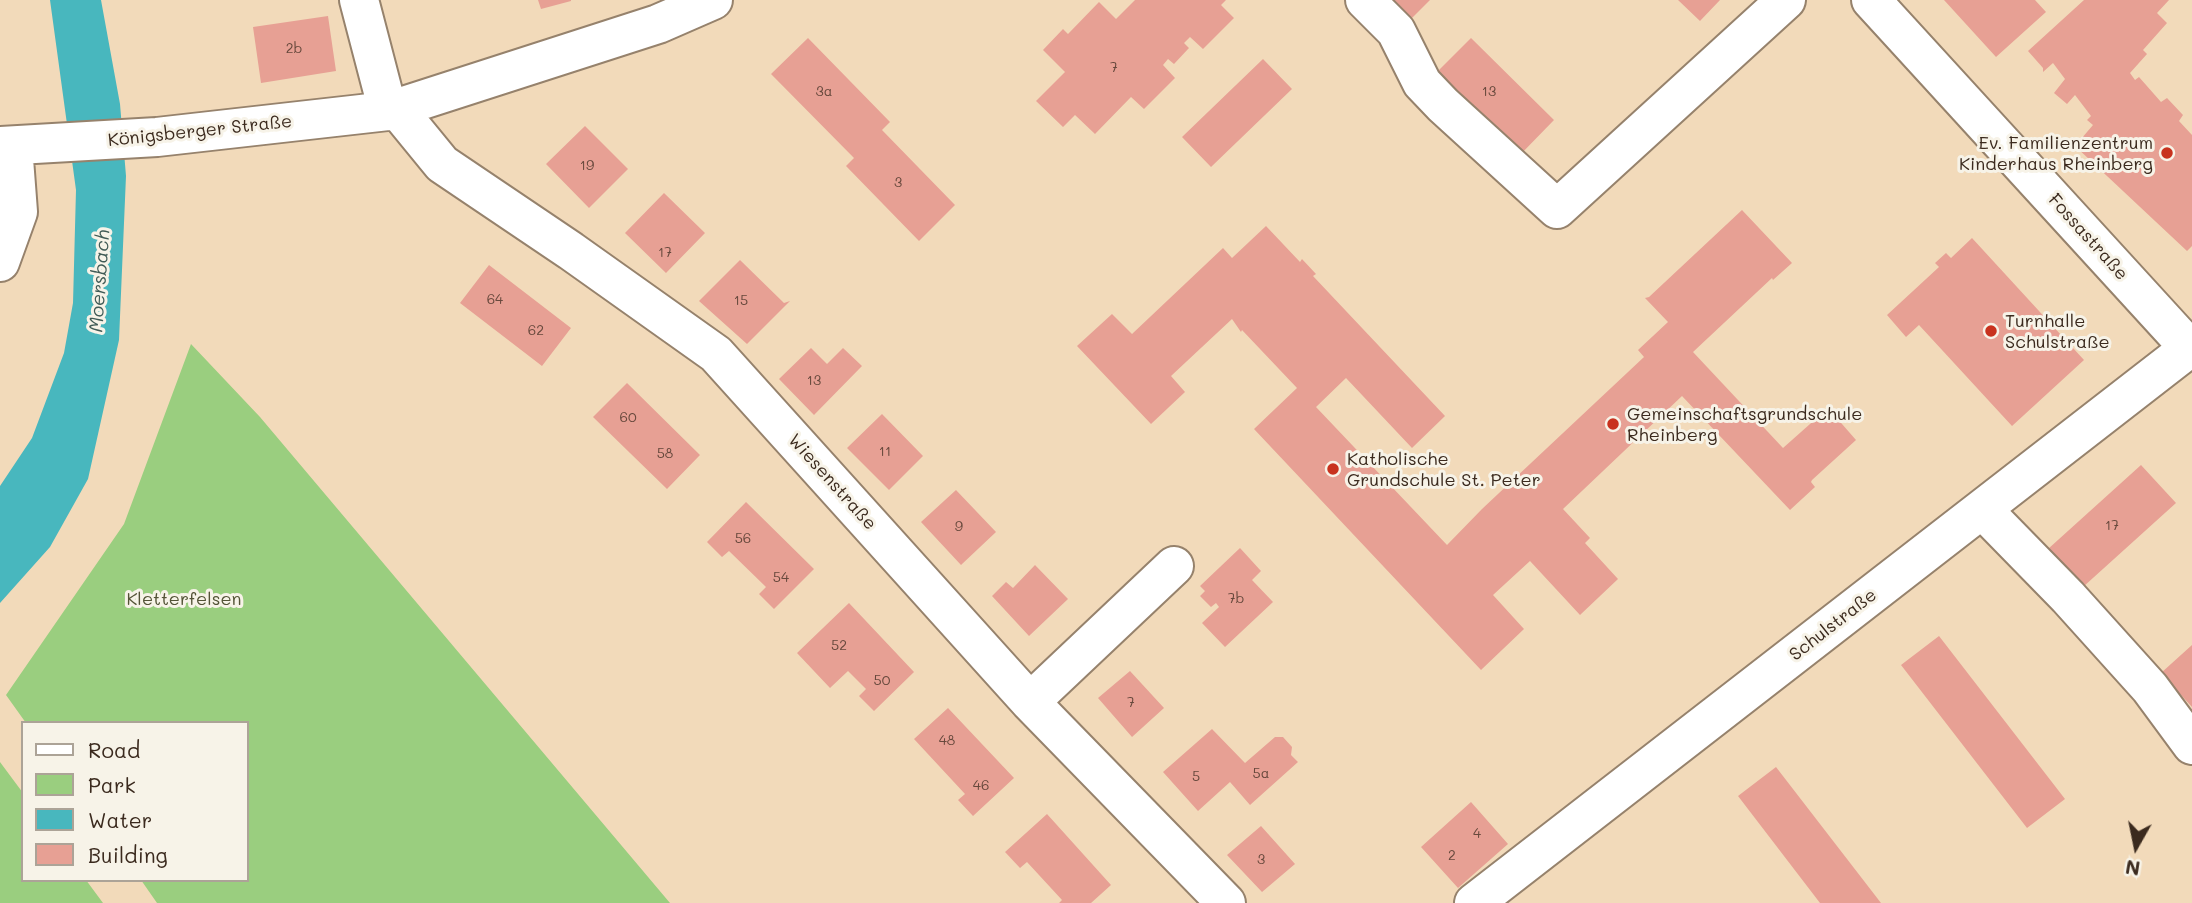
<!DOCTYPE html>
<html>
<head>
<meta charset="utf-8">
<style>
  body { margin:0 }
  #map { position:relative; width:2192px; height:903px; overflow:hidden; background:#f2daba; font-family:Mali,sans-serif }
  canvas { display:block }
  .legend { position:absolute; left:21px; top:721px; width:228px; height:161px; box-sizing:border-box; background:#f7f3e8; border:2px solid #aca397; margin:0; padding:9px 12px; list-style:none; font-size:21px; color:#3b2a1e }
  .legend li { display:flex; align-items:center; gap:14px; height:35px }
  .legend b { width:35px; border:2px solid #aca397 }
  .north { position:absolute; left:2101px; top:812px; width:70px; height:70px; -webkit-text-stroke:5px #f7f3e8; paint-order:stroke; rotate:189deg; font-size:19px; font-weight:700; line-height:28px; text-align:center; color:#3b2a1e }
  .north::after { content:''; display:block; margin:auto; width:24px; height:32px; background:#3b2a1e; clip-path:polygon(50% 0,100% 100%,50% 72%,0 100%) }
</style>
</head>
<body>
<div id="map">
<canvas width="2192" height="903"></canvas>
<ul class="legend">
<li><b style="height:9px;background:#fff"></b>Road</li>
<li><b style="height:19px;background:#9ace7f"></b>Park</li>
<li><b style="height:19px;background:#48b7be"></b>Water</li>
<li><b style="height:19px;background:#e7a094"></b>Building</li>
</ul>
<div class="north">N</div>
</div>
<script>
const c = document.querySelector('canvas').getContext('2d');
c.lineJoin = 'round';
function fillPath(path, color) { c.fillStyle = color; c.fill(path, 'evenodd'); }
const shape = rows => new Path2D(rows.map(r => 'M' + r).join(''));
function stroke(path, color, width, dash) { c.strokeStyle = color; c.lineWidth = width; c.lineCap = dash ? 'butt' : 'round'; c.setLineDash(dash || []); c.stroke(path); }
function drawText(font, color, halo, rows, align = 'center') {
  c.font = font + ' Mali,sans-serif'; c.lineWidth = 6; c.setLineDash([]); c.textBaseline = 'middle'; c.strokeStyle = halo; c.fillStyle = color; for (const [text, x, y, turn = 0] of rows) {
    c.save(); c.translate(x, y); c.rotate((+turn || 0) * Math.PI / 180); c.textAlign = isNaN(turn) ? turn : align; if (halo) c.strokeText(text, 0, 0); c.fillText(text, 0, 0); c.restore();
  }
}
fillPath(shape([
  [191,344,260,417,670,903,157,903,141,880,247,880,247,723,26,723,6,695,124,524],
  [0,762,23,793,23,880,86,880,103,903,0,903]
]), '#9ace7f');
fillPath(shape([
  [50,0,101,0,120,104,126,176,119,340,88,479,50,547,0,603,0,486,32,438,64,353,73,303,76,190]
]), '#48b7be');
fillPath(shape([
  [538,0,571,0,571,1,541,9],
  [1135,0,1226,0,1221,5,1234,18,1203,49,1190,37,1184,43,1189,48,1174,64,1168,59,1163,65,1175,78,1144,109,1131,97,1095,134,1075,115,1063,127,1036,101,1065,72,1043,50,1063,29,1068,34,1099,2,1116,19],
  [1390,0,1430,0,1410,20],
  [1678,0,1720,0,1700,21],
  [1944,0,2035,0,2046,12,1996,57],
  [2084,0,2169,0,2157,13,2167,23,2143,50,2147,54,2130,73,2135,80,2139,77,2161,102,2167,98,2183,115,2179,121,2192,135,2192,246,2187,251,2075,146,2093,125,2087,120,2091,116,2075,95,2067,104,2054,93,2065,79,2053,63,2043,72,2043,68,2028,51],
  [328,16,336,71,261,83,253,27],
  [808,38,890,122,882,130,955,205,919,241,846,166,854,158,771,74],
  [1471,38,1554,120,1518,157,1434,75],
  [1263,59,1292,89,1211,167,1182,137],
  [585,126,628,169,589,208,546,164],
  [664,193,705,233,666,273,625,233],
  [1742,210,1792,263,1773,280,1772,278,1693,352,1783,448,1828,408,1856,440,1812,480,1811,482,1815,487,1790,510,1682,396,1563,509,1590,538,1585,543,1618,579,1580,615,1530,561,1493,595,1524,629,1481,670,1254,429,1297,388,1242,330,1241,332,1232,319,1171,376,1185,392,1151,424,1077,346,1112,314,1132,334,1223,248,1232,258,1266,226,1300,262,1302,259,1316,274,1313,276,1445,416,1412,448,1346,378,1316,407,1447,545,1482,509,1644,357,1638,350,1668,322,1645,298,1649,297],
  [1972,238,2084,360,2012,426,1919,325,1906,337,1887,315,1939,267,1935,263,1946,253,1951,258],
  [740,260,784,303,790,301,747,344,699,301],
  [489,265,571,328,542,366,460,303],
  [811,348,827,364,843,348,862,366,814,415,779,379],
  [627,383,700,455,667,489,593,417],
  [882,414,923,456,889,490,847,448],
  [2141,465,2176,503,2083,587,2048,549],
  [956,490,996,532,961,565,921,522],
  [746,502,814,569,774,609,759,594,766,587,729,551,722,557,707,542],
  [1240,548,1261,571,1252,580,1273,602,1225,647,1202,623,1219,607,1216,603,1211,607,1200,596,1205,591,1200,586],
  [1035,565,1068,599,1029,636,992,596,1006,582,1013,588],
  [849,603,914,672,874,711,859,696,866,689,848,671,830,688,797,653],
  [1939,636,2065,799,2027,828,1901,665],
  [2192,645,2192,707,2161,673],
  [1130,671,1164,708,1132,737,1098,698],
  [948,708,1014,778,973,816,958,800,965,794,914,739],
  [1212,729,1245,763,1275,737,1283,737,1292,747,1291,755,1298,762,1250,805,1230,782,1198,811,1163,772],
  [1776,767,1881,903,1820,903,1738,796],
  [1471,802,1508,844,1458,888,1421,847],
  [1047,814,1111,885,1091,903,1059,903,1062,900,1027,862,1020,868,1005,852],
  [1261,826,1295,864,1262,892,1227,855]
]), '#e7a094');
const minor = shape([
  [359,0,388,111],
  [1365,0,1396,31,1422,83,1443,105,1557,209,1786,0],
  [1871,0,2192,351],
  [397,109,442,164,571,251,716,354,1030,702,1226,903],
  [0,146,157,137,388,111,658,24,713,0],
  [0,262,18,212,13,146],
  [1982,509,2068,597,2150,688,2192,745],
  [1030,702,1174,566],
  [1474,903,2192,346]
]);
stroke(minor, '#96826c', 42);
stroke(minor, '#fff', 38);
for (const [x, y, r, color] of [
  [2167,153,7,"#c8321e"],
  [1991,331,7,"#c8321e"],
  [1613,424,7,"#c8321e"],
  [1333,469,7,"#c8321e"]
]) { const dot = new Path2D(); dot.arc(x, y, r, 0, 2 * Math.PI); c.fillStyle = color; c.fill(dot); stroke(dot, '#f7f3e8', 2.5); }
drawText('14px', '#66483c', null, [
  ["2b",294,49],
  ["7",1114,68],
  ["3a",824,92],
  ["13",1489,92],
  ["19",587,166],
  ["3",898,183],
  ["17",665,253],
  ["64",495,300],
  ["15",741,301],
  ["62",536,331],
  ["13",814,381],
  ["60",628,418],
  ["11",885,452],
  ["58",665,454],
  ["17",2112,526],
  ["9",959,527],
  ["56",743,539],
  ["54",781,578],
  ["7b",1236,599],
  ["52",839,646],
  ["50",882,681],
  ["7",1131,703],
  ["48",947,741],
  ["5a",1261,774],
  ["5",1196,777],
  ["46",981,786],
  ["4",1477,834],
  ["2",1452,856],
  ["3",1261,860]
]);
drawText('18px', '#3b2a1e', '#f7f3e8', [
  ["Königsberger Straße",200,131,-6],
  ["Fossastraße",2088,237,48],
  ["Wiesenstraße",832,482,48],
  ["Schulstraße",1833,625,-38]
]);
drawText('18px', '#3b2a1e', '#f7f3e8', [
  ["Ev. Familienzentrum",2153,143,"right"],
  ["Kinderhaus Rheinberg",2153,164,"right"],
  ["Turnhalle",2005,321],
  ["Schulstraße",2005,342],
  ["Gemeinschaftsgrundschule",1627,414],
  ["Rheinberg",1627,435],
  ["Katholische",1347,459],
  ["Grundschule St. Peter",1347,480]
], 'left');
drawText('18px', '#535336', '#f7f3e8', [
  ["Kletterfelsen",184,599]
]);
drawText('italic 19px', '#405b56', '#f7f3e8', [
  ["Moersbach",100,281,-86]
]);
</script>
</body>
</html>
